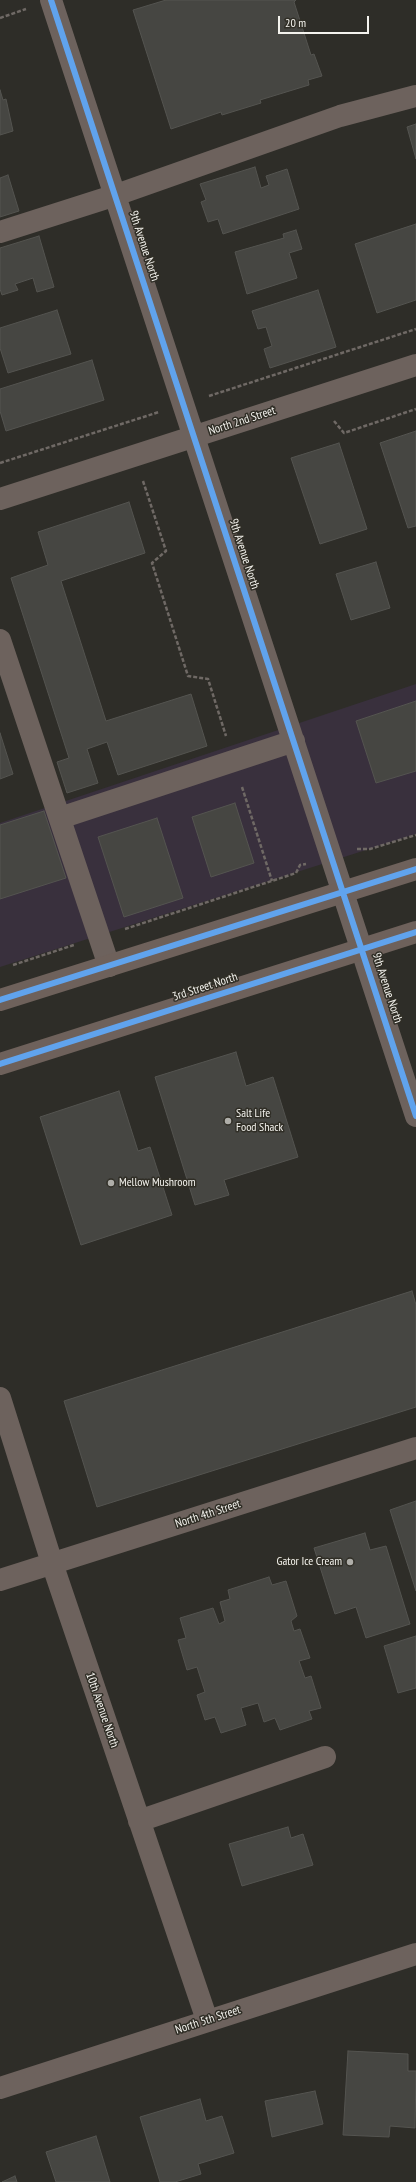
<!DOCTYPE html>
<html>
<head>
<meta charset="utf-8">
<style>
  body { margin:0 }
  #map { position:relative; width:416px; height:2182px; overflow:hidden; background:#2e2d28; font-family:"PT Sans Narrow",sans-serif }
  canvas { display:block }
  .scale { position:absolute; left:278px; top:16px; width:91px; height:18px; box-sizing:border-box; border:2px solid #f4f3ee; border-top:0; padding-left:5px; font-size:12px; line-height:14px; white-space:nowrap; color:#f4f3ee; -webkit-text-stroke:3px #302e26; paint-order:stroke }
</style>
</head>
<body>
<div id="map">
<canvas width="416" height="2182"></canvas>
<div class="scale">20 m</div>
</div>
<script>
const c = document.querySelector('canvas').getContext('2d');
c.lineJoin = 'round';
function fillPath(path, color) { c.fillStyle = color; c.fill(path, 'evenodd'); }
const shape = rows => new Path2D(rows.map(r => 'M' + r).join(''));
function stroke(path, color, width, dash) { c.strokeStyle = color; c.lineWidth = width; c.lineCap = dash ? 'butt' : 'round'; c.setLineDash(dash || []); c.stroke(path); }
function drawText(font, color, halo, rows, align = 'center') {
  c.font = font + ' "PT Sans Narrow",sans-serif'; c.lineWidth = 3; c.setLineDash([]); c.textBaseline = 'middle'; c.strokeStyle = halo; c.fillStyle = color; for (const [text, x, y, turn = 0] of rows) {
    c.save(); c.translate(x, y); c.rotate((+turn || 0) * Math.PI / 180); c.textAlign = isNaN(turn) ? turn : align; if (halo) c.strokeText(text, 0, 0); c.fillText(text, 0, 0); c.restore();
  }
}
fillPath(shape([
  [416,684,416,834,0,967,0,823]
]), '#39303d');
const building = shape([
  [166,0,296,0,294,2,311,55,314,54,322,76,308,80,309,85,260,100,261,103,222,115,221,112,171,129,133,10,166,0],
  [0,90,3,100,6,99,13,131,0,135,0,90],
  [416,124,416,159,407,127,416,124],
  [255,167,261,188,269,185,266,176,287,169,299,209,223,234,218,219,208,222,201,202,206,200,200,184,255,167],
  [8,175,19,211,0,217,0,178,8,175],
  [416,224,416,300,377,313,355,244,416,224],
  [296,230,302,249,289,253,297,278,247,294,235,252,284,238,283,234,296,230],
  [39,236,54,287,37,292,33,278,15,284,18,290,2,295,0,289,0,248,39,236],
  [318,290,336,347,270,368,264,349,272,346,266,327,258,329,252,311,318,290],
  [57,310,71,354,8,373,0,348,0,328,57,310],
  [92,360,104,400,6,431,0,411,0,389,92,360],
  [416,431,416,526,408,528,380,443,416,431],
  [339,443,367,529,320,544,291,458,339,443],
  [129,502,145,553,61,581,106,721,191,694,207,746,118,775,107,742,87,749,98,783,67,793,57,762,69,758,11,578,48,565,38,532,129,502],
  [376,562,390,608,351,620,336,574,376,562],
  [416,701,416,771,376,783,356,721,416,701],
  [0,733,13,774,0,779,0,733],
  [235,803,254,863,211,877,192,817,235,803],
  [44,811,66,878,0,899,0,825,44,811],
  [157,818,183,898,124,917,98,837,157,818],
  [236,1052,246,1086,273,1077,298,1157,224,1180,229,1195,195,1205,155,1077,236,1052],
  [119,1091,138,1151,150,1147,172,1215,81,1245,40,1117,119,1091],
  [412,1291,416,1305,416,1407,97,1507,64,1401,412,1291],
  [416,1501,416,1591,390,1510,416,1501],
  [365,1533,370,1550,386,1546,410,1624,366,1638,356,1607,335,1614,314,1548,365,1533],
  [269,1577,272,1585,286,1581,297,1616,291,1621,294,1631,300,1629,310,1658,299,1661,305,1678,311,1676,321,1708,309,1711,312,1719,280,1730,275,1718,264,1722,258,1703,241,1708,246,1725,221,1733,215,1717,205,1720,197,1695,205,1692,197,1667,187,1670,178,1640,186,1638,180,1618,213,1608,219,1624,225,1621,220,1602,230,1599,228,1590,269,1577],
  [416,1636,416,1688,398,1693,384,1646,416,1636],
  [288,1827,291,1838,303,1834,313,1865,242,1886,229,1844,288,1827],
  [348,2051,408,2054,408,2071,416,2071,415,2128,390,2126,389,2137,343,2135,348,2051],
  [315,2091,323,2124,272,2137,265,2101,315,2091],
  [200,2099,206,2121,222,2116,234,2153,198,2164,201,2174,175,2182,160,2182,140,2117,200,2099],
  [96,2136,110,2182,56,2182,46,2152,96,2136],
  [15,2176,17,2182,2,2182,15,2176]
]);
fillPath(building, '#464642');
stroke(building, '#545450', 1);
stroke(shape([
  [0,18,26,9],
  [209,396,416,329],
  [334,421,344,433,416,409],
  [0,463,159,412],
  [143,481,166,551,152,563,188,676,208,679,226,736],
  [242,787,272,881],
  [357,849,370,849,416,835],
  [125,929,296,873,300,865,306,864],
  [13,965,74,945]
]), '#6f6965', 2.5, [4, 2]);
stroke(shape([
  [51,0,416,1116],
  [0,232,116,195,340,116,416,96],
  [0,499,416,365],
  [0,640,109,966],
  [60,818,294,741],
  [0,1398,52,1563,207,2020],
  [0,1580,416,1448],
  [139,1821,325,1757],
  [0,2088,416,1954]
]), '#6d625d', 22);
stroke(shape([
  [0,1000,416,869],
  [0,1064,416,932]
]), '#6e615b', 22);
stroke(shape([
  [51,0,416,1116],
  [0,1000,416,869],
  [0,1064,416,932]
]), '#60a3ed', 6);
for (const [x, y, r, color] of [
  [228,1121,4,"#afaea9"],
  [111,1183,4,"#afaea9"],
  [350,1562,4,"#afaea9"]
]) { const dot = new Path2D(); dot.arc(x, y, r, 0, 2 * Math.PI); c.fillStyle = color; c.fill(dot); stroke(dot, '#302e26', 1.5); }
drawText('12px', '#f4f3ee', '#302e26', [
  ["9th Avenue North",144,246,72],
  ["North 2nd Street",242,421,-18],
  ["9th Avenue North",244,554,72],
  ["3rd Street North",205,987,-18],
  ["9th Avenue North",387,988,72],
  ["North 4th Street",208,1514,-18],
  ["10th Avenue North",102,1710,71],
  ["North 5th Street",208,2020,-18]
]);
drawText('12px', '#f4f3ee', '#302e26', [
  ["Salt Life",236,1114],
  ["Food Shack",236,1128],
  ["Mellow Mushroom",119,1183],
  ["Gator Ice Cream",342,1562,"right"]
], 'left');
</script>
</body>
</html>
